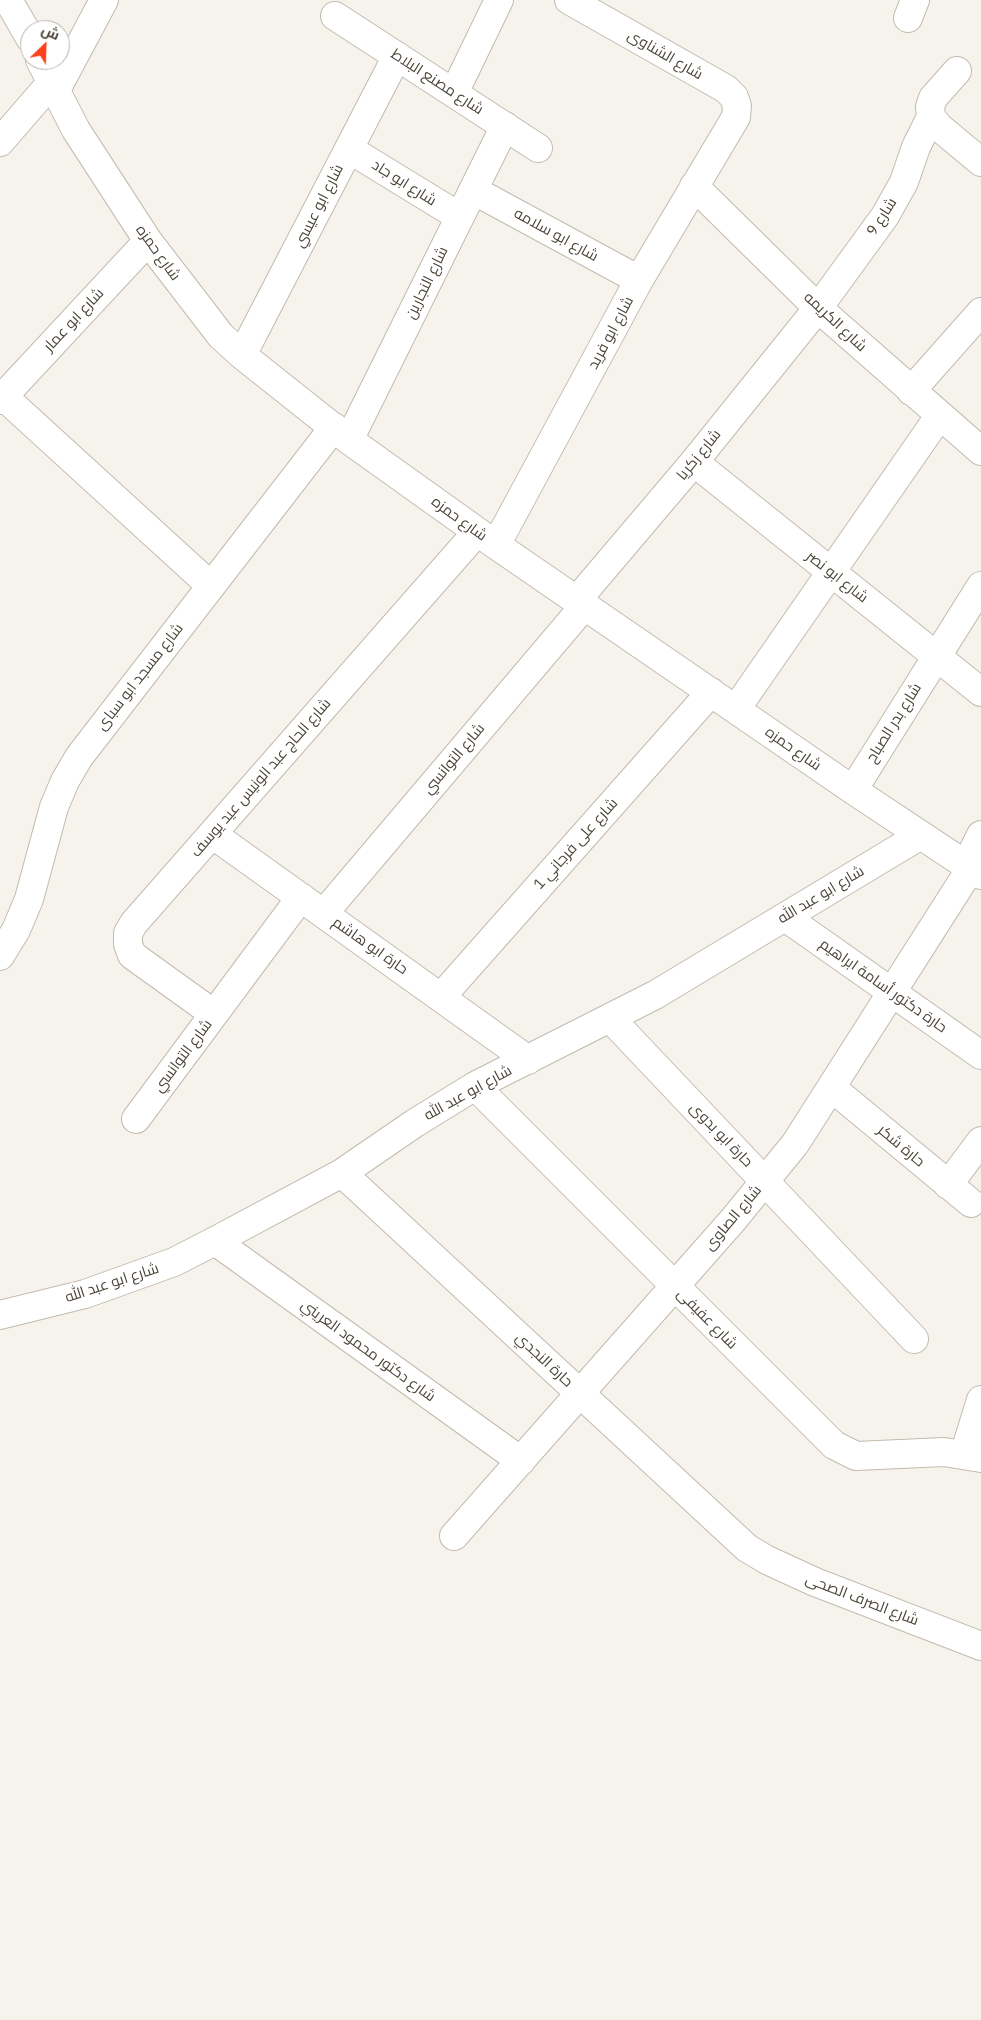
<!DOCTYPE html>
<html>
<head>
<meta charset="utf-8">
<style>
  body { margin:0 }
  #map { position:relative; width:981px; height:2020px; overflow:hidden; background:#f6f3ec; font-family:"IBM Plex Sans",Cairo,sans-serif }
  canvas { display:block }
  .north { position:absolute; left:20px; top:20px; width:50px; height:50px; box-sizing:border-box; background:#fff; border:1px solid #b7b4b0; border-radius:50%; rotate:24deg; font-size:14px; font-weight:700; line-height:20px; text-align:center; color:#4b4439 }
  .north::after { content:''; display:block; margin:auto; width:18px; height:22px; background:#fc3f1d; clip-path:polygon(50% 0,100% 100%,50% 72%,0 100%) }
</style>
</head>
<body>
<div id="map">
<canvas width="981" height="2020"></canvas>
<div class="north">ش</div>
</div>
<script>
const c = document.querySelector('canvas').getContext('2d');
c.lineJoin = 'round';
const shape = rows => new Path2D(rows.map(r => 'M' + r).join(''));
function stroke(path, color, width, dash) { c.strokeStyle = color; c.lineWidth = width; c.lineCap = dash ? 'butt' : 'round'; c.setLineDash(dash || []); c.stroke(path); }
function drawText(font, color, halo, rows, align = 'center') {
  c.font = font + ' "IBM Plex Sans",Cairo,sans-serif'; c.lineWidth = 4.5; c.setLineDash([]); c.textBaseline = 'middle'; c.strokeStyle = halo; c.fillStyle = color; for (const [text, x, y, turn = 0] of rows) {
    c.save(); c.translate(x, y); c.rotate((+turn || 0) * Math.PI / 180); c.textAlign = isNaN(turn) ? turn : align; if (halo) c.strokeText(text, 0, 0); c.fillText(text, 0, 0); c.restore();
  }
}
const street = shape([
  [8,0,30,38],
  [335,16,538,148],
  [908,18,915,0],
  [40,60,76,130,148,241,221,336,242,355,349,440,496,545,853,790,981,875],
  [957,71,933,98,930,107,931,117,939,127,981,162],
  [55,92,104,0],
  [454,93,499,0],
  [0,142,51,83],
  [349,149,460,217],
  [694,186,818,308,981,451],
  [473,190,639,280],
  [242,355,397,56],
  [911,391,981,312],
  [3,396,211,586],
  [0,400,148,241],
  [349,440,505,126],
  [694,462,981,692],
  [496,545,639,280,736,117,737,106,734,97,726,89,569,0],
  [577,600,694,462,818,308,885,216,904,182,916,147,931,117],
  [736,709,940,415],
  [853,790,981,586],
  [212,834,528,1060],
  [966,865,981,835],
  [324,913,585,605],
  [785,917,981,1055],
  [0,956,16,930,29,899,54,807,65,781,79,757,334,427],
  [441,997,711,692],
  [214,1014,132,955,128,944,128,933,134,923,477,532],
  [610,1018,914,1339],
  [475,1086,834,1445,856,1456,944,1452,981,1458],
  [832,1088,971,1203],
  [136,1119,301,897],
  [342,1173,747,1548,767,1560,815,1582,981,1646],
  [948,1185,981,1141],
  [215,1241,521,1461],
  [0,1315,85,1294,174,1262,215,1241,342,1173,415,1123,475,1086,655,995,921,835],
  [964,1455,981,1400],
  [454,1536,733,1220,795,1144,971,868]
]);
stroke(street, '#c2bbae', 30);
stroke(street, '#fff', 28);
drawText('15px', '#4b4439', '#fff', [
  ["شارع الشناوى",665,55,30],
  ["شارع مصنع البلاط",437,82,33],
  ["شارع ابو جاد",404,183,32],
  ["شارع ابو عيسي",319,206,-63],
  ["شارع 9",882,217,-57],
  ["شارع ابو سلامه",556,235,29],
  ["شارع حمزه",158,253,54],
  ["شارع النجارين",427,283,-64],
  ["شارع ابو عمار",74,320,-47],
  ["شارع الكريمه",835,322,43],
  ["شارع ابو فريد",611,333,-62],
  ["شارع زكريا",699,455,-51],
  ["شارع حمزه",459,519,36],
  ["شارع ابو نصر",837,577,38],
  ["شارع مسجد ابو سباى",140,677,-52],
  ["شارع بدر الصباح",894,723,-58],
  ["شارع حمزه",793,749,35],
  ["شارع التوانسي",454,759,-50],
  ["شارع الحاج عبد الونيس عيد يوسف",261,778,-49],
  ["شارع على فرجاني 1",576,844,-48],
  ["شارع ابو عبد الله",821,895,-31],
  ["حارة ابو هاشم",370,946,35],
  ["حارة دكتور أسامة ابراهيم",883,986,35],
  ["شارع التوانسي",183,1056,-53],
  ["شارع ابو عبد الله",468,1093,-29],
  ["حارة ابو بدوى",721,1135,46],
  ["حارة شكر",901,1146,40],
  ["شارع الصاوى",733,1218,-50],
  ["شارع ابو عبد الله",112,1283,-18],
  ["شارع عفيفى",707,1319,45],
  ["شارع دكتور محمود العريني",368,1351,36],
  ["حارة النجدي",544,1360,43],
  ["شارع الصرف الصحى",862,1600,21]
]);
</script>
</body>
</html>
